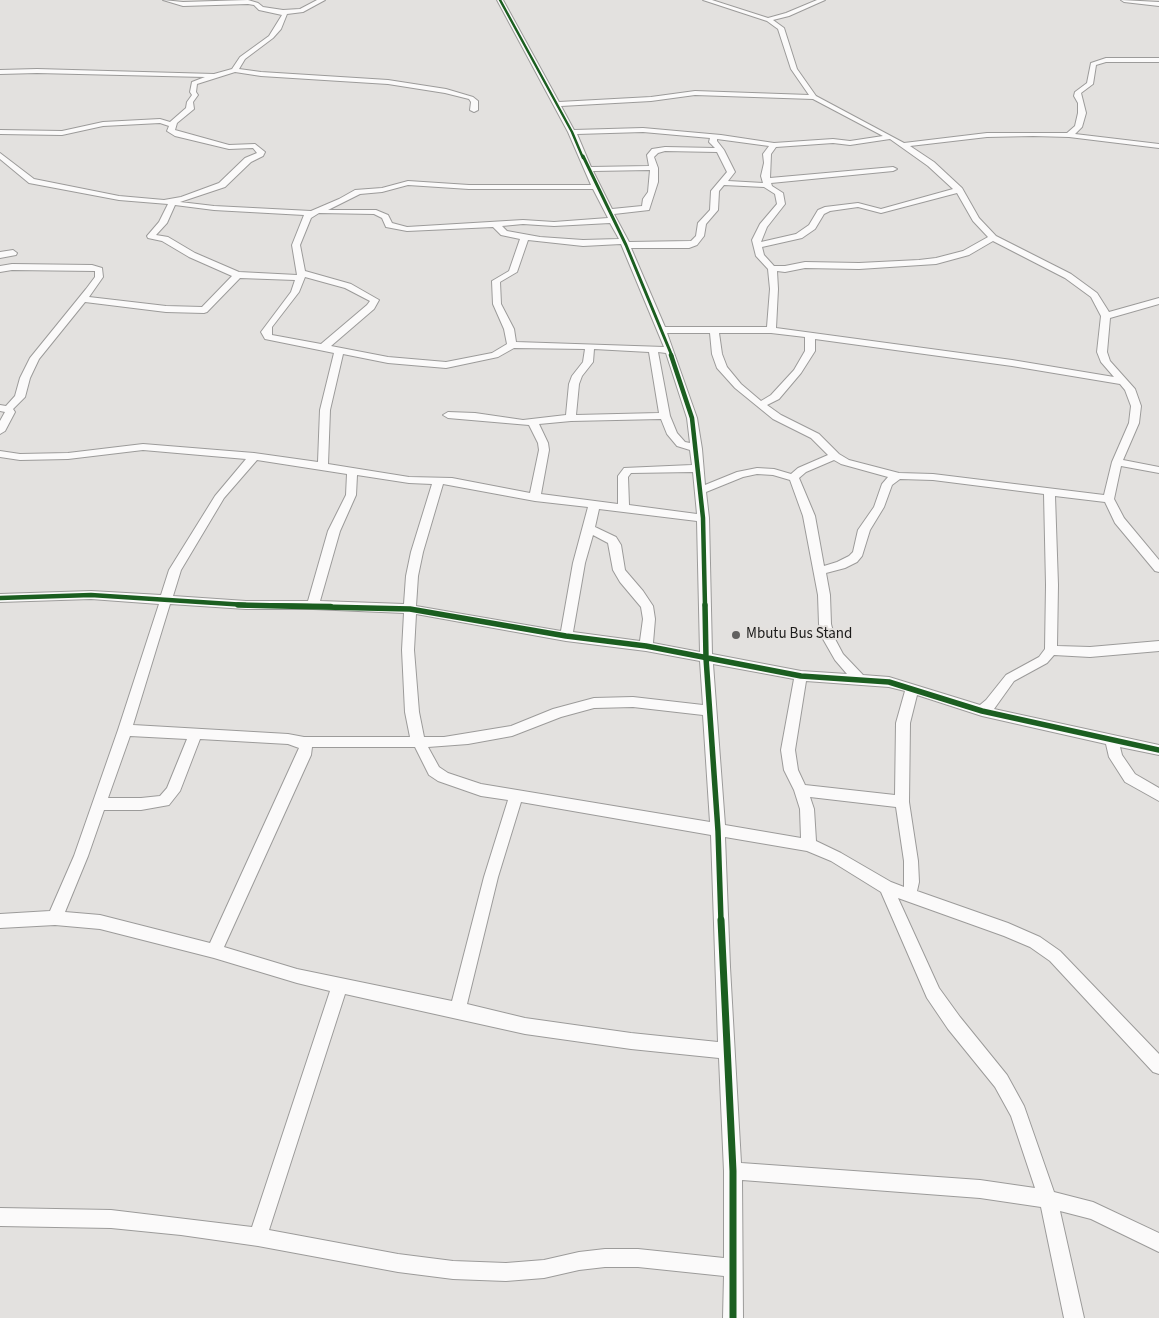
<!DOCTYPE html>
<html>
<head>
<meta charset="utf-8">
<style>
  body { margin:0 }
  canvas { display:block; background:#e3e1df }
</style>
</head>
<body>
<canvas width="1159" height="1318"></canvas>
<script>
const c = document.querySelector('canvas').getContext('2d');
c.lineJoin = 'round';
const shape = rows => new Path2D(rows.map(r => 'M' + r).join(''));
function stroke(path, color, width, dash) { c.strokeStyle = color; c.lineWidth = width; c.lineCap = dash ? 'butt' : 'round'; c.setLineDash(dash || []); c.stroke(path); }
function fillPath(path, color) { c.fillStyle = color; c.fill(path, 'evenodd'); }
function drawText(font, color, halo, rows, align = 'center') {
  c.font = font + ' "Source Sans 3",sans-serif'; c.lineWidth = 4; c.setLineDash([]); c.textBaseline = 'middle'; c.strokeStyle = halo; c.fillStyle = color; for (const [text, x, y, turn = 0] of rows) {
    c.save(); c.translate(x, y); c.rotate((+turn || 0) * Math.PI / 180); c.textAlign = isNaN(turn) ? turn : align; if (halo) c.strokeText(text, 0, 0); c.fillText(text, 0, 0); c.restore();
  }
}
const street = shape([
  [163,0,183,2,248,0,258,3,263,7,283,10,300,9,317,0,325,0,303,12,287,14,281,29,273,38,245,59,239,69,261,72,388,80,446,89,473,97,478,101,478,110,474,112,470,110,471,102,469,99,445,93,388,84,261,76,235,72,197,84,196,92,198,95,193,102,194,109,177,123,175,130,229,145,255,144,265,152,263,156,251,162,225,187,180,202,214,206,311,211,339,199,355,190,382,188,408,181,469,185,591,185,568,132,497,0,503,0,559,102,651,97,695,91,809,95,791,69,778,29,767,21,703,0,712,0,768,18,786,13,817,0,825,0,789,16,773,20,784,28,797,69,816,96,904,143,987,133,1067,133,1075,126,1078,113,1078,103,1074,96,1075,92,1087,83,1091,63,1106,58,1159,58,1159,62,1106,62,1096,65,1093,84,1081,93,1086,113,1082,127,1075,134,1159,144,1159,148,1069,137,1033,136,987,137,910,146,934,162,962,188,979,218,996,236,1071,274,1097,293,1109,312,1159,298,1159,304,1110,318,1107,352,1110,361,1135,389,1141,406,1139,423,1123,460,1159,467,1159,473,1121,466,1114,499,1124,518,1159,560,1159,572,1155,571,1115,523,1105,502,1055,496,1058,585,1057,646,1090,647,1159,641,1159,651,1090,657,1054,655,1047,663,1014,681,994,709,1159,745,1159,755,1120,747,1122,755,1135,774,1159,788,1159,801,1125,782,1109,757,1106,744,982,716,917,695,910,723,909,802,918,861,919,882,917,891,1008,923,1040,937,1060,951,1159,1054,1159,1074,1153,1072,1050,961,1030,947,1004,936,898,898,939,988,960,1017,1007,1075,1024,1106,1054,1192,1093,1202,1159,1233,1159,1252,1091,1219,1060,1211,1084,1318,1064,1318,1041,1207,980,1198,742,1180,743,1318,723,1318,724,1276,638,1267,605,1267,579,1270,544,1278,506,1281,453,1279,398,1272,258,1246,181,1235,111,1228,0,1226,0,1208,111,1210,252,1227,330,991,297,983,214,958,100,929,55,925,0,928,0,914,50,911,74,856,118,730,159,604,91,599,0,602,0,594,91,591,161,595,169,570,215,496,246,459,143,450,68,459,20,460,0,457,0,451,20,454,68,453,143,444,254,453,318,462,320,410,334,353,265,339,261,332,291,292,295,280,240,278,207,312,204,313,166,312,85,302,39,359,30,378,25,397,13,409,15,412,5,431,0,434,0,421,5,412,0,411,0,405,6,406,15,396,20,378,30,358,86,289,95,277,95,271,12,270,0,272,0,266,12,264,92,265,102,268,103,277,89,297,166,306,202,307,232,276,189,257,162,241,148,238,147,236,159,222,168,204,119,200,29,183,0,159,0,153,34,179,119,196,164,200,181,197,219,183,245,158,257,153,253,148,229,149,175,136,167,131,169,126,160,123,103,126,62,135,0,134,0,130,62,131,103,122,160,119,170,122,186,108,187,102,192,95,190,92,192,82,205,77,37,73,0,74,0,70,37,69,214,74,232,69,240,57,269,36,282,15,259,10,254,5,248,4,183,6,163,0],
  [695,95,813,99,883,136,850,141,833,139,774,143,721,135,643,128,574,130,561,106,651,101,695,95],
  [643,132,710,138,709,142,715,148,665,147,652,149,647,155,649,166,591,167,577,134,643,132],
  [717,139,769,146,763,154,764,163,761,176,763,183,728,181,735,172,724,150,717,141,717,139],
  [890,139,928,166,953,189,881,209,858,203,825,207,818,210,809,225,796,234,761,242,767,227,785,204,783,193,772,186,771,183,893,171,897,169,893,167,770,178,771,154,776,147,833,143,850,145,890,139],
  [665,151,717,152,727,172,711,191,710,210,698,223,696,236,691,241,629,242,614,214,649,210,658,182,658,168,654,157,658,153,665,151],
  [650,170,648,192,643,199,642,206,612,209,593,171,650,170],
  [408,185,469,189,593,189,608,218,554,222,523,220,407,227,392,223,388,215,376,210,328,210,360,194,382,192,408,185],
  [724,185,764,187,775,194,777,204,760,224,752,240,756,256,768,269,770,289,767,327,665,327,631,248,689,248,697,245,704,236,706,224,718,210,719,191,724,185],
  [957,193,973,221,988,237,963,251,936,258,919,260,859,263,805,262,785,266,774,266,764,255,762,247,802,238,815,229,824,214,830,211,858,207,881,213,957,193],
  [175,205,214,210,304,215,292,245,297,275,239,272,195,253,168,237,156,235,167,223,175,205],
  [319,213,374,214,382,218,386,227,407,231,493,227,501,235,520,239,509,271,492,281,493,304,504,329,507,344,492,353,446,362,388,357,331,346,374,309,379,300,351,284,305,271,300,245,311,218,319,213],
  [610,223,619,239,583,240,540,237,507,231,502,226,523,224,554,226,610,223],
  [528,240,583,246,621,244,664,347,516,342,514,329,501,304,500,282,517,272,528,240],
  [993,241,1065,278,1091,297,1101,316,1097,352,1101,362,1114,377,1012,360,776,328,778,289,777,271,785,272,805,268,859,269,936,264,969,255,993,241],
  [305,277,345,288,370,301,367,305,321,344,272,335,272,327,299,292,305,277],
  [667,333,710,333,712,354,717,368,735,388,773,419,811,438,828,455,798,468,791,474,774,469,757,468,737,472,705,485,702,449,697,418,667,333],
  [719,333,771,333,805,337,805,351,794,370,771,395,761,401,741,384,727,367,722,354,719,333],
  [815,339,1012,366,1120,384,1125,390,1131,406,1129,423,1112,462,1104,495,933,474,899,473,849,460,839,454,819,434,781,415,767,405,779,399,801,373,815,351,815,339],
  [514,348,585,349,583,362,572,376,569,384,566,415,523,420,475,413,448,412,443,415,448,418,529,425,538,443,539,450,530,493,452,478,409,477,328,464,330,410,343,354,388,363,446,368,498,357,514,348],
  [594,349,649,352,659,413,576,415,579,384,582,376,593,362,594,349],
  [658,352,666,353,687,418,690,443,685,442,677,433,670,416,658,352],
  [661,419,667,434,677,446,690,450,692,465,624,468,618,476,618,504,541,494,549,450,548,443,539,424,571,421,661,419],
  [257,460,347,474,346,495,328,531,308,601,246,601,173,596,181,570,224,498,257,460],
  [834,460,841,464,888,477,882,484,874,507,858,530,853,552,849,556,837,562,824,566,815,516,799,478,806,472,834,460],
  [693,472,697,514,629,505,628,477,631,473,693,472],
  [757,474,773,475,790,480,803,516,818,595,819,624,823,639,835,660,847,674,801,671,712,654,709,518,706,492,743,477,757,474],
  [357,475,409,483,432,484,411,552,406,576,404,604,320,601,340,531,356,495,357,475],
  [900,479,933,480,1044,494,1046,585,1045,649,1039,657,1006,675,986,700,980,705,889,677,863,675,843,654,835,639,831,624,830,595,826,573,845,568,857,562,862,556,870,530,884,507,892,485,900,479],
  [443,484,535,501,588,507,573,563,561,631,416,606,418,576,423,552,443,484],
  [599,509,697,521,700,652,653,643,655,619,653,606,643,591,625,570,621,545,616,537,595,527,599,509],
  [593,535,608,543,613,570,620,582,641,607,643,619,640,641,573,632,585,563,593,535],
  [170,604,246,609,313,609,404,613,402,650,405,712,410,737,304,737,288,734,133,725,170,604],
  [416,614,566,641,646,651,700,661,703,705,633,697,594,698,553,709,511,726,444,737,424,737,419,712,414,650,416,614],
  [713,664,794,679,781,750,784,770,794,790,800,809,801,838,725,825,713,664],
  [806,681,889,687,905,691,896,723,895,795,805,785,798,770,795,750,806,681],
  [633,707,703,715,710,822,481,784,448,773,439,767,428,747,468,744,512,736,561,717,594,708,633,707],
  [130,736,187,739,167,788,160,796,141,798,108,798,130,736],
  [200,739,288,744,299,748,210,943,100,915,65,912,88,856,104,810,141,810,169,805,180,791,200,739],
  [312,747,415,747,429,775,438,781,481,796,508,800,484,877,452,1001,297,969,224,947,311,755,312,747],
  [810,797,896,807,904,861,904,887,891,882,841,853,816,841,814,809,810,797],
  [521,802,711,835,718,1042,631,1033,525,1018,467,1004,498,877,521,802],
  [725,837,807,851,831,861,881,892,927,998,948,1029,995,1087,1011,1116,1035,1188,980,1180,741,1163,730,967,725,837],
  [345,994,525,1034,631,1049,719,1058,724,1171,724,1258,638,1249,605,1249,579,1252,544,1260,506,1263,453,1261,398,1254,269,1230,345,994],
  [1121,0,1159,2,1159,6,1124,2,1121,0],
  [13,250,17,253,16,255,0,258,0,252,13,250]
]);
stroke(street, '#9c9b9a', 2);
fillPath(street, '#fbfafa');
stroke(shape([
  [500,0,572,132,583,158]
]), '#1b5e20', 2.5);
stroke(shape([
  [583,156,626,245,672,356]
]), '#1b5e20', 3);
stroke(shape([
  [671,355,692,418,703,518,705,606],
  [0,598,91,595,246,605,331,606]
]), '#1b5e20', 4.5);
stroke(shape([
  [238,605,410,609,566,636,646,646,801,676,889,682,982,711,1159,750],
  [705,605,706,658,718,831,721,921]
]), '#1b5e20', 5.5);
stroke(shape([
  [721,920,733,1171,733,1318]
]), '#1b5e20', 7);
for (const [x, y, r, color] of [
  [736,635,5,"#62605f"]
]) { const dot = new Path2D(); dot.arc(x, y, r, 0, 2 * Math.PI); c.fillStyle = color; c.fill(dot); stroke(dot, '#e4e1de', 2); }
drawText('15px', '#1c1b1a', '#e4e1de', [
  ["Mbutu Bus Stand",746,635]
], 'left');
</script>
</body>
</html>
